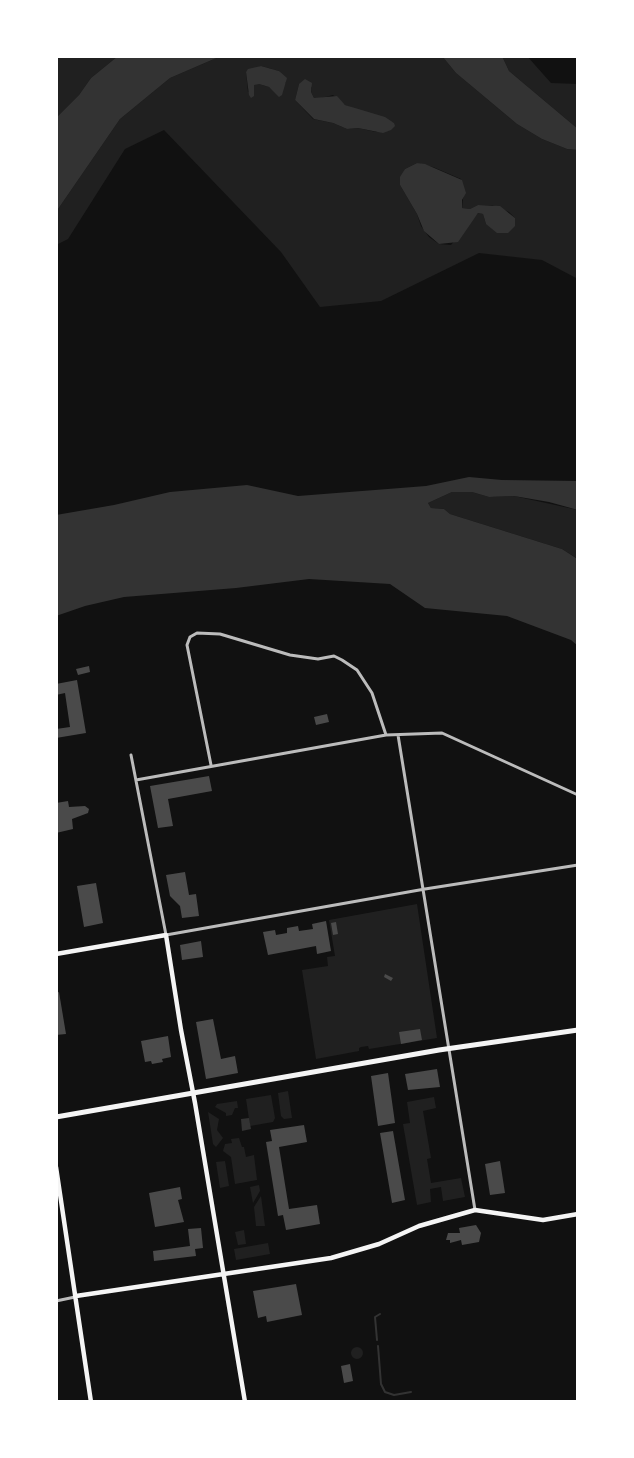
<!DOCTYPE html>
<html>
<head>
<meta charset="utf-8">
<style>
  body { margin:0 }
  #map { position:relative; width:634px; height:1458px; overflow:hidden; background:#111; font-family:Helvetica,sans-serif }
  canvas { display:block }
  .frame { position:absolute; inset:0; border:58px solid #fff; pointer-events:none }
</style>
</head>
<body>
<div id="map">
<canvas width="634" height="1458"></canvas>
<div class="frame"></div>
</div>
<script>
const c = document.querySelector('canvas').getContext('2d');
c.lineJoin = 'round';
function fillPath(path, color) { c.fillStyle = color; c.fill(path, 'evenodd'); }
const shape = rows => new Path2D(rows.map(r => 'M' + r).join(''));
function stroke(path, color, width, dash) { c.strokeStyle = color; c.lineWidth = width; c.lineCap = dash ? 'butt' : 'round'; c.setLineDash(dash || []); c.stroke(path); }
fillPath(shape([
  [56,56,118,56,91,78,79,95,56,118],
  [221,56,442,56,456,73,517,124,542,139,567,149,578,150,578,279,542,260,479,253,381,301,320,307,281,252,164,130,125,149,68,239,56,245,56,212,120,119,170,78],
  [261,66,279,71,286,82,277,94,269,87,259,84,254,84,254,88,248,92,246,72],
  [299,84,312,87,311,92,314,98,318,99,333,95,345,105,394,123,376,132,358,128,347,129,333,123,313,119,295,100],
  [417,163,433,167,461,179,464,190,462,208,470,209,478,205,492,205,509,212,515,218,486,224,483,214,478,213,451,245,439,244,429,237,421,226,417,214,400,185,405,169],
  [502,56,527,56,551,83,578,84,578,129,509,71],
  [452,492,472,492,489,497,514,496,578,510,578,559,562,549,450,514,444,509,431,508,428,503],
  [417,904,437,1038,369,1049,368,1046,361,1047,359,1048,359,1051,316,1059,302,970,328,966,327,957,335,956,329,920],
  [288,1091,292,1118,284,1119,281,1116,278,1093],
  [271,1095,275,1118,273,1122,250,1126,246,1099],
  [434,1097,436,1108,423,1111,431,1158,427,1159,431,1183,461,1178,465,1197,443,1201,441,1187,430,1189,431,1202,417,1205,403,1124,410,1123,407,1102],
  [237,1101,238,1108,235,1108,232,1115,226,1116,226,1113,215,1107,217,1104],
  [208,1112,219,1119,217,1130,223,1138,216,1147,213,1144],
  [239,1138,242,1147,244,1147,246,1157,254,1155,257,1180,235,1184,231,1157,223,1151,225,1144,232,1143,231,1139],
  [225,1161,229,1186,220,1188,216,1162],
  [259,1185,260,1191,253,1203,250,1187],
  [261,1196,265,1226,256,1226,254,1207],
  [244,1230,246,1244,238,1245,235,1232],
  [268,1243,270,1254,236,1260,234,1249],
  '351 1353a6 6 0 1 1 12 0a6 6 0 1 1-12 0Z'
]), '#202020');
fillPath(shape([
  [118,56,221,56,170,78,120,119,56,212,56,118,79,95,91,78],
  [442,56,502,56,509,71,578,129,578,150,567,149,542,139,517,124,456,73],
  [261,66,279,71,287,78,282,95,279,97,269,87,259,84,254,85,254,96,251,98,249,95,246,72,248,69],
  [305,79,312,83,311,92,314,98,337,96,345,105,385,117,394,123,395,126,391,130,383,133,358,128,347,129,333,123,314,119,295,100,299,84],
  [417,163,425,164,462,180,466,193,462,200,462,208,470,209,478,205,500,206,515,218,515,226,508,233,497,233,486,224,483,214,478,213,458,242,439,244,424,231,417,214,400,185,400,177,405,169],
  [469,477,502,480,578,481,578,510,549,502,514,496,489,497,472,492,452,492,428,503,431,508,444,509,450,514,562,549,576,558,578,646,571,640,507,616,425,608,390,584,309,579,236,588,124,597,85,606,56,616,56,515,114,505,170,492,247,485,298,496,426,486],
  [249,1118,251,1129,242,1131,241,1119]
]), '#333');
stroke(shape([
  [377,1340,375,1317,380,1314],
  [378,1346,381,1384,385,1392,394,1395,411,1392]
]), '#333', 2);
fillPath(shape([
  [89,666,90,672,78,675,76,669],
  [77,680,86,733,56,738,56,729,70,727,65,693,56,695,56,684],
  [327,714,329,722,316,725,314,717],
  [209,776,212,791,168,799,173,826,158,828,150,786],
  [68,801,69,807,85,806,89,809,88,813,72,819,73,829,56,833,56,803],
  [185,872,189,895,196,894,199,916,182,918,180,906,170,896,166,875],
  [96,883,103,923,84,927,77,886],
  [326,921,331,951,317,954,316,946,268,955,263,932,275,930,276,935,287,933,287,928,298,926,299,931,313,929,312,924],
  [336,922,338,934,333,935,331,923],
  [201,941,203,957,182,960,180,945],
  [385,974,393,978,391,981,384,977],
  [59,992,66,1034,56,1035,56,993],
  [213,1019,221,1059,235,1056,238,1073,206,1079,196,1022],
  [420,1029,422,1040,401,1044,399,1032],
  [168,1036,171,1057,162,1059,163,1062,152,1064,151,1061,145,1062,141,1041],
  [437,1069,440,1087,408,1090,405,1074],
  [388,1073,395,1123,378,1126,371,1076],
  [304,1125,307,1142,279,1147,289,1209,317,1205,320,1224,286,1230,283,1215,278,1216,266,1142,272,1141,270,1130],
  [393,1131,405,1200,392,1203,380,1133],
  [500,1161,505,1193,490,1195,485,1164],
  [180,1187,182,1199,178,1200,184,1222,155,1227,149,1193],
  [476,1225,481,1233,479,1242,462,1245,461,1240,450,1243,450,1240,446,1240,448,1233,460,1233,459,1228],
  [201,1228,203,1248,195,1249,196,1256,154,1261,153,1251,190,1246,188,1229],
  [296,1284,302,1315,267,1322,266,1316,258,1318,253,1291],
  [350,1364,353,1381,344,1383,341,1366]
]), '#4a4a4a');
stroke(shape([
  [398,735,475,1210],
  [131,755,166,935,425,889,578,865],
  [211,765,187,645,190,637,197,633,220,634,290,655,318,659,334,656,342,660,357,670,372,693,386,735],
  [136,780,386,735,442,733,578,795],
  [56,1301,75,1297]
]), '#bcbcbc', 3);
stroke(shape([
  [56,954,166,935,181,1030,195,1103,245,1402],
  [56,1167,91,1402],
  [76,1296,331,1258,379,1244,419,1226,475,1210,543,1220,578,1214]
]), '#f5f5f5', 4.5);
stroke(shape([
  [56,1117,439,1050,578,1030]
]), '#f5f5f5', 5);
</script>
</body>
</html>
